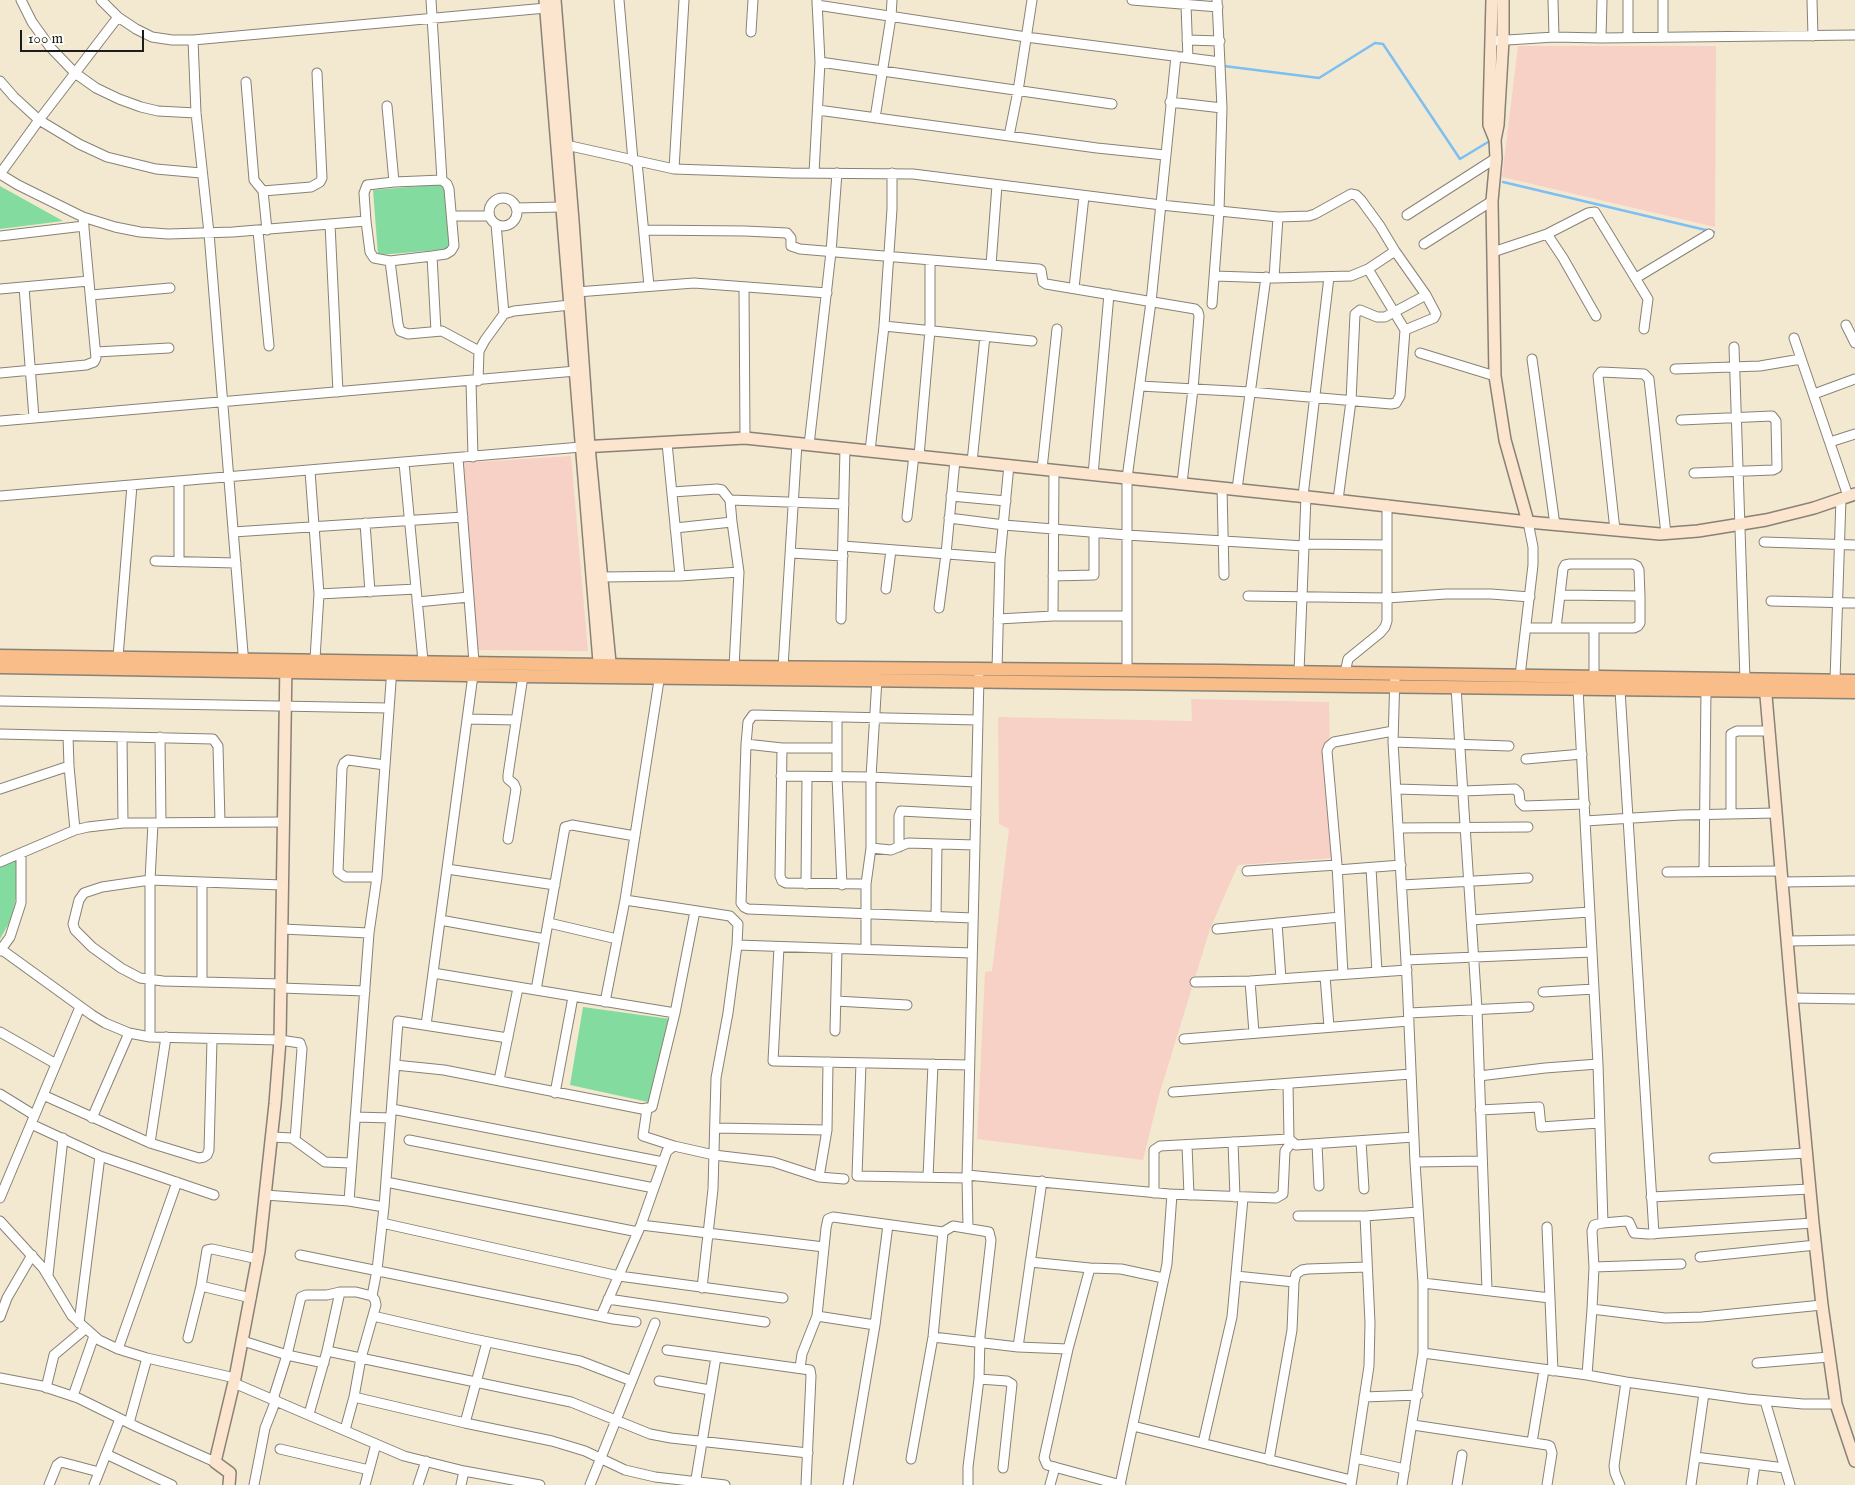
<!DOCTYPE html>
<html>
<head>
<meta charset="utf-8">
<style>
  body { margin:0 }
  #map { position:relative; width:1855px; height:1485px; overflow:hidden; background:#f3e9d1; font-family:"IM FELL English",serif }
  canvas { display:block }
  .scale { position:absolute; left:20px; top:30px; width:124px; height:22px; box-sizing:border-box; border:2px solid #1c1c1c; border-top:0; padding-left:6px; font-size:15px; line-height:18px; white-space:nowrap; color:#1c1c1c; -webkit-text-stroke:4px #fdfcf7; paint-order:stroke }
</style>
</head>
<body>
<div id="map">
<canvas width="1855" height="1485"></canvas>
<div class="scale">100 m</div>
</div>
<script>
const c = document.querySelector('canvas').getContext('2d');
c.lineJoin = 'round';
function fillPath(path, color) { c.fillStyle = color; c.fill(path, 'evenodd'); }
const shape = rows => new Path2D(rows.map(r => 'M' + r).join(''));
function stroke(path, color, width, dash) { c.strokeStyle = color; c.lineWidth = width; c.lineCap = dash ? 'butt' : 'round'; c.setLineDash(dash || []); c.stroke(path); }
fillPath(shape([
  [1518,46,1716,46,1715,227,1502,177],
  [571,456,588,651,477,650,462,463],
  [1191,699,1329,702,1332,858,1238,865,1210,929,1159,1095,1143,1160,977,1139,985,972,992,971,1009,829,999,824,998,717,1192,721]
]), '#f7d1c6');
fillPath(shape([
  [445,184,450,249,378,255,373,190],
  [0,186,63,221,0,229],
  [16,860,17,892,12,918,0,939,0,867],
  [583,1007,670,1019,648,1102,570,1085]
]), '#84dba0');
stroke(shape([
  [1224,66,1319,78,1375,43,1383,44,1460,159,1488,142],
  [1503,182,1714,232]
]), '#7dbff2', 2.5);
const street = shape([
  [21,0,32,22,50,47,75,73,96,88,119,99,141,107,158,111,196,113],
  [101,0,118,17,136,29,152,37,172,40,193,40,546,8],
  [431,0,442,180],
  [619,0,633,161],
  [1132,0,1218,7],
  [1553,0,1554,37],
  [1663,0,1663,37],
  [1812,0,1813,36],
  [817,5,1026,37,1220,62],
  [1186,5,1188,58],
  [751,32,753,0],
  [1628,37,1628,0],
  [1601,38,1602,0],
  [193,40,196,113,209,233,244,665],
  [1187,40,1220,41],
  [1492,41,1554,37,1601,38,1855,35],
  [820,62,1112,104],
  [0,81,14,97,39,120,79,144,107,157,156,169,201,173],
  [246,82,254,180,263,191,267,230],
  [1170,102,1222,108],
  [387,106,394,182],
  [818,110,1097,148,1165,155],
  [875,118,891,17,892,0],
  [1009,136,1018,91,1032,0],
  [566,145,674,169,791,173,913,174,1161,205,1278,217,1309,216,1315,214,1351,194,1356,195,1361,200,1380,226,1395,251,1368,269,1351,276,1274,278,1215,276],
  [637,162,649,286],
  [674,169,684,0],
  [814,173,820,62,817,1],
  [0,174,18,185,83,217,115,227,140,232,168,234,233,232,366,221],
  [0,174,39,120,118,17],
  [442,180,447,184,449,189,454,246,451,251,446,254,432,256,390,261,374,258,370,252,366,221,364,193,367,185,394,182,442,180],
  [263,191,311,187,320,182,322,178,317,73],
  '489 212a14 14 0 1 1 28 0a14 14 0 1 1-28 0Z',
  [516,208,561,207],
  [1407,215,1496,158],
  [452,216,489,216],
  [330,224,338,392],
  [496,224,504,314],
  [644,230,745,231,787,233,791,238,791,246,800,249,1039,269,1041,270,1043,282,1046,284,1195,309,1198,312,1199,316,1193,389,1182,483],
  [258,231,269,346],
  [1547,234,1588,213,1595,212,1648,299,1644,329],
  [0,236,84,226],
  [1424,244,1492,201],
  [1493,252,1547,234,1563,258,1596,316],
  [432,256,436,331],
  [390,261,398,324,400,331,408,334,442,331,479,351],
  [991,265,997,185],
  [1368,269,1405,330],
  [1274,278,1278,217],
  [1636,278,1709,234],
  [24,287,34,418],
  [744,287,745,438],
  [1074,288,1084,196],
  [0,289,89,281],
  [577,292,694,283,827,293],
  [91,295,170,288],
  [1212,304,1219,211,1222,108,1217,0],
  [1846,325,1855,343],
  [884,326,1032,341],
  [1794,338,1848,496],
  [1734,347,1745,680],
  [96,352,169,348],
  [1420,353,1495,376],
  [1532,359,1555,525],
  [1675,369,1760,366,1801,359],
  [0,373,86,365,94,362,96,358,83,217],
  [471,381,473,457],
  [478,381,479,351,485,340,504,314,514,311,570,305],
  [1140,386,1250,392,1391,404,1396,403,1400,396,1405,330,1434,318,1436,314,1426,295,1395,251],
  [1814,394,1855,379],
  [1681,420,1772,416,1776,421,1777,468,1773,470,1694,473],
  [0,421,576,371],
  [1830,442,1855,434],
  [667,443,680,576],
  [809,445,831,252,837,173],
  [870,451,884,326,892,209,892,173],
  [919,456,930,330,930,260],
  [458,458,474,662],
  [972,462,985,336],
  [404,463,423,661],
  [1042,469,1057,329],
  [310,471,319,594,315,659],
  [1093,475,1109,294],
  [179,481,179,562],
  [1222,488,1224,575],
  [1237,489,1266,277],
  [672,492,717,489,722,490,730,500,732,522,675,528],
  [0,496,581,447],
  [951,496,1006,501],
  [1303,496,1329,277],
  [730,500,844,504],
  [1338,500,1351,401,1355,314,1360,310,1377,317,1385,317,1426,295],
  [907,517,914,455],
  [949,518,1004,525,1127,535,1304,546],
  [732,522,739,572,734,667],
  [365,523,370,592],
  [1615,530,1598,376,1601,372,1644,374,1649,379,1666,534],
  [233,532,463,517],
  [1764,542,1855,545],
  [1304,544,1387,545],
  [843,546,1000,558],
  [791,553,843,556],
  [155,561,236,563],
  [1053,576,1094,575,1094,533],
  [603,577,680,576,739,572],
  [886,589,891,550],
  [319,594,416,589],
  [1561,595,1640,596],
  [1248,596,1387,598,1446,594,1491,594,1530,597],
  [1771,601,1855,603],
  [417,602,469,597],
  [939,608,946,554,955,460],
  [1053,616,1054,470],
  [841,619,845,448],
  [998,619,1053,616,1127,616],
  [1526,628,1634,628,1638,626,1640,623,1640,596,1639,570,1637,566,1633,564,1570,564,1565,565,1563,569,1556,628],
  [118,657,132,485],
  [783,667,797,443],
  [997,669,1000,558,1009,465],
  [1127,670,1127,478,1151,302,1176,56],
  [1299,672,1306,496],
  [1345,673,1348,659,1380,633,1385,627,1387,621,1387,505],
  [1395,674,1393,742,1407,979,1415,1162,1423,1283,1423,1353,1402,1485],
  [1520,676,1533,565,1533,547,1528,522],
  [1594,678,1594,628],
  [1835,680,1841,498],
  [1456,687,1477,1009,1487,1290],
  [1578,689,1598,1064,1603,1223],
  [1620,690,1654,1234],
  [0,701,389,708],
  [837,718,837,777,842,885],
  [467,719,516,720],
  [0,734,213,739,218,746,220,822],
  [68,736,69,766,75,830],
  [122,737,123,823],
  [160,737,161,823],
  [1393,742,1509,746],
  [746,744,782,748,836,748],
  [782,748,780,876,782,881,786,883,866,884],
  [1526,759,1582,754],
  [781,776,871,777,976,782],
  [0,789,69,766],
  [1396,789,1463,791,1515,789,1519,793,1520,802,1524,806,1585,804],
  [1731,814,1731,734,1737,731,1769,731],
  [1585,821,1681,815,1776,813],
  [1398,828,1528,827],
  [508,839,516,789,514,784,508,779,508,775,523,676],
  [899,847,899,816,901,811,976,815],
  [871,848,891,850,908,843,975,845],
  [0,862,75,830,88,827,123,823,283,822],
  [1371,868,1377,972],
  [447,869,555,885],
  [1337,870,1401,865],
  [1704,870,1706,690],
  [1247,871,1337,865],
  [1667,872,1781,871],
  [377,877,345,877,338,872,342,768,344,763,348,760,385,765],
  [202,882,202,982],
  [1782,882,1855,881],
  [806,884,807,777],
  [1402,885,1528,878],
  [625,900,730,916,738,924,737,945,728,1013,716,1078,713,1189,702,1288],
  [936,917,937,844],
  [973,918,748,909,744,907,741,903,746,744,748,722,753,715,978,720],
  [440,920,545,939],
  [1471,920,1590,912],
  [549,923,617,939],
  [1277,923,1281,979],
  [282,929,369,933],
  [1217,929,1340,917],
  [1787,941,1855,940],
  [737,945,972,953],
  [779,947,773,1061,969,1065],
  [866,949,866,884,871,848,871,777,877,679],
  [2,950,92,1015,105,1023,129,1033,150,1037,280,1040,300,1043,302,1049,295,1140],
  [0,951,10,937,21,903,21,853],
  [1406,960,1592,952],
  [433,973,675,1013],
  [1343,974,1337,865,1327,751,1329,746,1334,742,1393,731],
  [1325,976,1329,1027],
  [1250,981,1254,1033],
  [1195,982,1250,981,1407,970],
  [281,984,163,981,140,978,121,968,92,947,75,930,73,924,79,900,84,893,102,887,150,880,282,885],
  [281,988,365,991],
  [536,990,565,827,572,825,635,836],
  [1543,992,1594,989],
  [1792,998,1855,999],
  [836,1001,907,1005],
  [605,1002,625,900,660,674],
  [1409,1013,1529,1007],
  [426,1025,473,675],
  [835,1031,837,949],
  [0,1032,56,1064],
  [150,1037,150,880,153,823],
  [1184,1039,1409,1021],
  [861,1063,857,1176,967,1178],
  [395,1065,444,1070,642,1109,652,1107,675,1013,695,911],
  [1479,1076,1545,1068,1598,1064],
  [499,1080,518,988],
  [1288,1084,1289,1139],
  [1173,1092,1411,1074],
  [555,1093,573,997],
  [0,1094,34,1115],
  [43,1095,150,1143,199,1158,204,1157,207,1155,209,1150,212,1040],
  [392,1109,663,1162],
  [647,1109,643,1136,674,1146],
  [1480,1110,1539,1107,1541,1127,1599,1123],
  [355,1117,391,1118],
  [92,1118,129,1033],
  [31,1124,100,1156,214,1195],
  [715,1128,827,1130],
  [272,1137,292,1138,325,1162,351,1163],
  [409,1140,654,1188],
  [1361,1141,1364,1189],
  [1233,1142,1235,1197],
  [150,1143,166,1037],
  [1317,1144,1319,1186],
  [1187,1145,1189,1195],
  [1714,1158,1807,1153],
  [1415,1162,1482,1161],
  [967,1175,1169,1194,1276,1198,1283,1194,1285,1151,1291,1143],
  [819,1177,827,1130,828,1062],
  [928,1177,933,1064],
  [386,1182,638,1232],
  [1154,1193,1154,1150,1160,1146,1289,1139,1296,1145,1414,1137],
  [265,1195,349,1201,384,1207],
  [1651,1197,1810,1189],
  [0,1198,80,1007],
  [349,1201,369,933,377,877,392,668],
  [1298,1216,1365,1216,1418,1212],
  [0,1221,43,1268,72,1316,99,1340,118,1349,147,1358,235,1378],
  [382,1223,619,1276,783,1298],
  [641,1225,824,1247],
  [1547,1227,1553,1371],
  [968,1228,967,1178,979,677],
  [300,1255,613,1319,636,1322],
  [1700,1257,1816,1245],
  [1030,1262,1090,1268,1121,1269,1163,1278],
  [1594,1267,1681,1264],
  [1090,1268,1068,1349,1044,1458,1047,1465,1121,1485],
  [48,1275,63,1138],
  [1236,1276,1294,1282],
  [1423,1283,1550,1298],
  [201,1286,251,1298],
  [372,1296,377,1270,384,1207,398,1021,508,1038],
  [608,1299,765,1322],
  [1592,1309,1665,1318,1702,1317,1822,1305],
  [373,1316,469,1338,580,1361,632,1381],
  [601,1316,641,1225,667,1151,674,1146,714,1155,773,1162,819,1177,844,1179],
  [817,1316,875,1325],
  [0,1317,7,1298,32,1255],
  [79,1323,100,1156],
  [933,1337,1018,1347,1068,1349],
  [188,1338,201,1286,207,1250,212,1249,258,1259],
  [243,1341,287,1355,324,1363],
  [1018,1347,1042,1181],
  [118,1349,177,1182],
  [667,1350,810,1370,811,1376,806,1485],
  [327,1351,571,1402,650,1434,671,1438,808,1453],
  [1423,1353,1587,1375,1626,1382,1747,1399,1803,1404,1836,1404],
  [1757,1363,1829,1357],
  [800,1368,802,1354,817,1316,826,1228,828,1219,833,1217,943,1232,953,1226,989,1232,991,1240,980,1336,979,1379,968,1467,968,1485],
  [1587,1375,1592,1309,1594,1267,1592,1231,1594,1225,1603,1223,1626,1221,1629,1222,1634,1233,1648,1234,1813,1223],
  [0,1378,42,1386,78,1398,137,1427,215,1462],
  [979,1379,1007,1381,1012,1384,1003,1468],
  [659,1381,710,1390],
  [234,1383,404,1456,464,1471,540,1485],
  [46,1388,54,1355,85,1329],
  [73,1396,94,1336],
  [354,1397,465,1423,552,1441,585,1451,625,1470,655,1477,725,1485],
  [1364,1397,1418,1395],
  [273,1399,287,1355,301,1297,306,1295,327,1295,340,1292,356,1292,372,1296,375,1300,376,1305,361,1358,354,1397,345,1430],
  [1765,1401,1790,1485],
  [309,1414,327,1351,340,1292],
  [129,1423,147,1358],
  [465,1423,487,1342],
  [1413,1425,1547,1445,1550,1446,1552,1453,1547,1485],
  [1133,1426,1351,1480],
  [1532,1442,1544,1370],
  [1203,1443,1232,1317,1243,1198],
  [280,1449,369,1470],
  [106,1454,172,1485],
  [1695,1457,1785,1468],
  [1355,1458,1405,1469],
  [911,1459,933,1337,943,1232],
  [1269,1460,1292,1330,1294,1282,1296,1274,1302,1270,1308,1269,1367,1267],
  [49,1485,57,1465,61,1462,99,1472],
  [94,1485,120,1419],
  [254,1485,265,1428,276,1400],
  [365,1485,376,1444],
  [418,1485,426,1461],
  [461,1485,464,1471],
  [590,1485,655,1323],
  [695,1485,716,1357],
  [848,1485,875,1325,888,1225],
  [1050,1485,1055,1467],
  [1120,1485,1167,1264,1172,1194],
  [1351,1485,1369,1366,1370,1323,1365,1216],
  [1457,1485,1462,1455],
  [1620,1485,1615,1473,1614,1466,1626,1382],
  [1691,1485,1704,1393],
  [1752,1485,1755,1464]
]);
const secondary = shape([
  [545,0,600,674],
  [555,0,573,221,589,447,611,673],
  [1492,0,1489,117,1489,125,1495,140,1496,158,1492,201,1495,376,1505,440,1528,522],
  [1495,140,1498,125,1503,40,1503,0],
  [581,447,745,438,1317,498,1528,522,1660,534,1698,531,1766,520,1814,508,1855,494],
  [1765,684,1792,998,1813,1223,1822,1305,1836,1404,1855,1461],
  [229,1485,230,1473,215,1462,235,1378,259,1251,275,1104,280,1040,286,663]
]);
const primary = shape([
  [0,656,734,667,1221,671,1855,681],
  [0,667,523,676,1855,692]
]);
stroke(street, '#888276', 11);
stroke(secondary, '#888276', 14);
stroke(primary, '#888276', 15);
stroke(street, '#fff', 9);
stroke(secondary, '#fce5cf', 11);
stroke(primary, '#f8bd88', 12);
</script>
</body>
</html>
